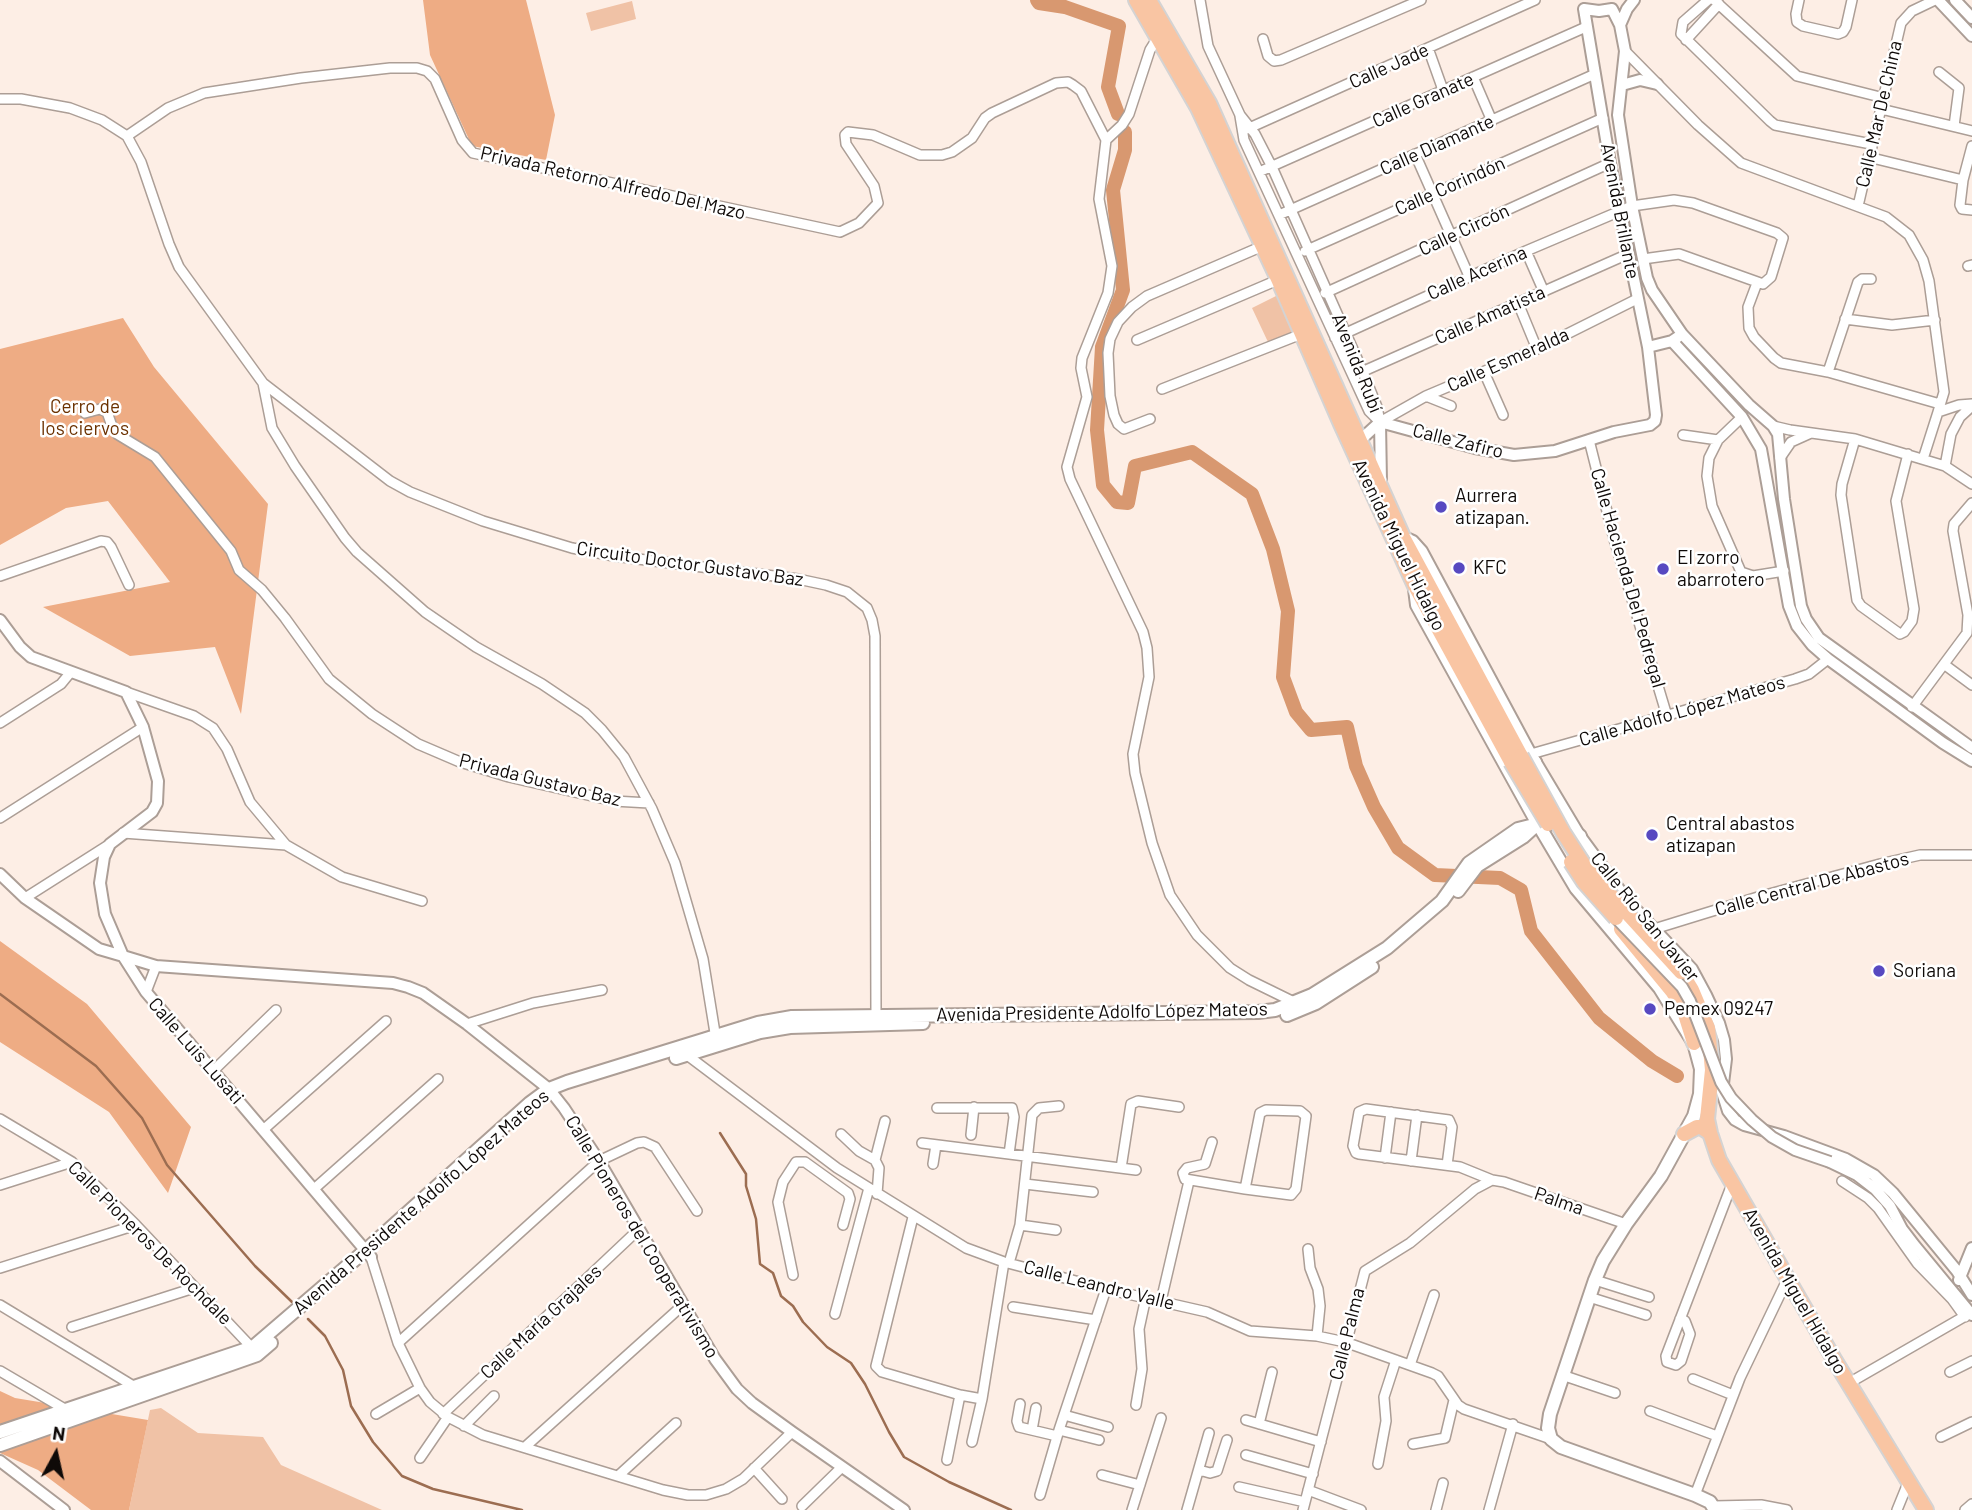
<!DOCTYPE html>
<html>
<head>
<meta charset="utf-8">
<style>
  body { margin:0 }
  #map { position:relative; width:1972px; height:1510px; overflow:hidden; background:#fdeee5; font-family:Barlow,sans-serif }
  canvas { display:block }
  .north { position:absolute; left:21px; top:1419px; width:70px; height:70px; -webkit-text-stroke:5px #fff; paint-order:stroke; rotate:8deg; font-size:19px; font-weight:700; line-height:28px; text-align:center; color:#0f0a08 }
  .north::after { content:''; display:block; margin:auto; width:24px; height:32px; background:#0f0a08; clip-path:polygon(50% 0,100% 100%,50% 72%,0 100%) }
</style>
</head>
<body>
<div id="map">
<canvas width="1972" height="1510"></canvas>
<div class="north">N</div>
</div>
<script>
const c = document.querySelector('canvas').getContext('2d');
c.lineJoin = 'round';
function fillPath(path, color) { c.fillStyle = color; c.fill(path, 'evenodd'); }
const shape = rows => new Path2D(rows.map(r => 'M' + r).join(''));
function stroke(path, color, width, dash) { c.strokeStyle = color; c.lineWidth = width; c.lineCap = dash ? 'butt' : 'round'; c.setLineDash(dash || []); c.stroke(path); }
function drawText(font, color, halo, rows, align = 'center') {
  c.font = font + ' Barlow,sans-serif'; c.lineWidth = 5; c.setLineDash([]); c.textBaseline = 'middle'; c.strokeStyle = halo; c.fillStyle = color; for (const [text, x, y, turn = 0] of rows) {
    c.save(); c.translate(x, y); c.rotate((+turn || 0) * Math.PI / 180); c.textAlign = isNaN(turn) ? turn : align; if (halo) c.strokeText(text, 0, 0); c.fillText(text, 0, 0); c.restore();
  }
}
fillPath(shape([
  [632,1,636,19,591,31,586,13],
  [1282,293,1302,332,1268,342,1252,308],
  [161,1408,198,1433,263,1437,281,1465,382,1510,129,1510,150,1410]
]), '#f0c2a6');
fillPath(shape([
  [423,0,526,0,555,115,546,160,472,146,430,55],
  [123,318,154,367,268,504,241,714,215,647,130,656,43,607,170,582,108,501,66,508,0,545,0,349],
  [0,941,87,1004,191,1127,168,1193,109,1112,0,1042],
  [0,1391,15,1398,148,1420,129,1510,91,1510,38,1470,0,1453]
]), '#eeac84');
stroke(shape([
  [0,994,96,1066,142,1118,167,1165,255,1266,292,1302],
  [720,1133,746,1174,746,1186,756,1219,760,1264,773,1273,781,1296,793,1306,803,1322,827,1347,851,1363,865,1384,889,1432,904,1457,949,1482,1011,1510],
  [308,1319,325,1336,343,1370,351,1406,373,1442,402,1476,433,1489,522,1510]
]), '#9c6d51', 2.5);
stroke(shape([
  [1037,0,1039,3,1065,7,1119,26,1108,87,1118,114],
  [1125,132,1125,150,1113,190,1123,290,1102,347,1097,430,1103,485,1117,502,1128,503,1135,466,1192,452,1252,494,1273,549,1288,611,1283,677,1296,712,1311,730,1347,727,1356,766,1374,807,1398,848,1435,875,1500,878,1521,890,1531,931,1599,1018,1652,1061,1677,1076]
]), '#d89870', 14);
const minor = shape([
  [1200,0,1208,46,1240,115,1255,134,1272,167,1363,372,1377,407,1380,422],
  [1708,0,1683,22,1681,34,1770,121,1775,125,1871,144],
  [1714,0,1797,76,1884,98],
  [1799,0,1796,14,1797,22,1803,26,1838,34,1843,32,1846,27,1852,0],
  [1263,39,1268,56,1274,61,1281,60,1421,0],
  [1686,40,1719,4],
  [1428,48,1443,90],
  [1625,51,1698,125,1741,163,1886,217,1909,235,1923,260,1929,281,1944,392,1938,412],
  [1939,72,1959,88,1954,126],
  [1473,77,1492,121],
  [0,99,21,99,70,108,102,120,127,136,141,162,169,244,179,267,263,383,390,481,410,492,483,521,572,548,614,556,798,579,826,585,847,592,867,608,872,620,875,636,876,1020],
  [1881,109,1972,131],
  [1240,116,1244,140,1353,376,1369,411,1378,420],
  [1247,129,1535,0],
  [127,136,168,108,204,93,301,78,390,68,417,68,427,71,435,79,462,140,473,153,840,232,859,223,878,203,874,186,846,144,845,135,848,132,873,135,920,155,942,155,952,152,972,138,985,118,992,113,1056,83,1068,82,1073,85,1081,91,1106,140,1099,199,1112,266,1108,293,1082,358,1081,368,1087,397,1067,467,1070,479,1143,632,1147,648,1149,677,1133,754,1135,773,1152,843,1170,895,1197,935,1230,968,1249,980,1298,1004],
  [1106,140,1122,125,1129,114,1150,50,1160,34],
  [1972,146,1963,180,1960,205,1962,209,1972,210],
  [1415,154,1469,276],
  [1868,157,1963,180],
  [1259,172,1586,27],
  [1858,206,1901,23,1912,11,1935,0],
  [1279,215,1595,74],
  [1305,251,1603,118],
  [1526,251,1544,292],
  [1968,266,1972,265],
  [1757,283,1748,307,1749,328,1754,337,1774,358,1781,363,1828,372,1940,404],
  [1325,293,1610,163],
  [1518,303,1537,349],
  [1845,319,1892,325,1935,320],
  [1335,338,1526,251,1632,206,1674,200,1693,203,1777,233,1783,238,1771,277,1763,284,1679,254,1643,259],
  [1137,340,1280,279],
  [1484,372,1503,415],
  [1828,372,1858,282,1862,279,1871,279],
  [1357,374,1628,254],
  [263,383,272,428,295,466,345,538,357,552,425,612,476,647,542,684,585,713,602,730,624,757,652,809,675,863,703,959,716,1039],
  [1162,389,1304,333],
  [1426,396,1451,406],
  [85,413,100,409,107,412,113,429,117,434,155,457,231,551,239,570,262,590,285,618,329,679,372,714,418,744,460,762,509,777,614,801,649,803],
  [1742,417,1718,440,1709,458,1707,476,1712,506,1741,572,1753,576,1784,571],
  [1150,419,1124,429,1118,424,1114,415,1110,396,1108,353,1110,339,1118,322,1132,307,1147,296,1265,245],
  [1380,422,1426,396,1537,349,1637,299],
  [1773,426,1790,430,1855,439,1945,466,1972,484],
  [1683,435,1718,440],
  [1855,439,1842,484,1841,495,1857,600,1861,606,1900,634,1904,632,1912,621,1914,609,1896,501,1908,454],
  [1589,440,1614,539,1667,716],
  [1780,458,1791,442,1811,433],
  [1923,459,1938,412,1959,405,1972,404],
  [1945,466,1951,434,1960,417,1972,406],
  [0,576,101,541,107,542,111,547,129,585],
  [1945,665,1972,685],
  [126,692,194,716,213,728,227,749,250,802,286,845,342,877,422,901],
  [1912,707,1967,633,1968,615,1953,531,1954,524,1972,503],
  [0,723,61,684,70,673],
  [1531,754,1795,679,1809,674,1828,659],
  [0,818,143,727],
  [123,833,286,845],
  [25,898,110,844],
  [1654,929,1758,897,1880,864,1920,855,1972,855],
  [146,992,156,966],
  [467,1024,533,1003,602,990],
  [683,1052,837,1168,966,1248,1004,1262,1106,1289,1207,1312,1250,1331,1317,1336,1345,1342,1432,1373,1438,1376,1458,1405,1464,1409,1551,1439],
  [213,1071,276,1010],
  [937,1108,1012,1108,1014,1117,1009,1154],
  [0,1119,72,1162,136,1225,254,1350],
  [263,1130,386,1021],
  [841,1134,859,1151,875,1160],
  [971,1135,974,1107],
  [1212,1142,1205,1164,1187,1168,1183,1173,1185,1179,1245,1189,1291,1195,1296,1189,1306,1116,1300,1111,1266,1110,1260,1113,1245,1189],
  [922,1143,1136,1170],
  [1385,1158,1391,1112],
  [1411,1161,1417,1115],
  [933,1164,936,1145],
  [1447,1165,1452,1127,1449,1120,1366,1109,1359,1112,1353,1146,1356,1153,1359,1154,1460,1167,1492,1180,1504,1182,1626,1224],
  [1121,1168,1131,1104,1138,1101,1179,1107],
  [1842,1181,1868,1198,1878,1208,1917,1263,1952,1299,1965,1317],
  [1025,1184,1093,1192],
  [0,1185,72,1162],
  [314,1189,438,1079],
  [877,1194,879,1168,875,1160,885,1121],
  [913,1217,876,1366,882,1372,960,1395,982,1399],
  [1020,1225,1056,1230],
  [1308,1249,1310,1268,1318,1289,1320,1306,1317,1336],
  [371,1257,398,1343,420,1388,430,1402,448,1417,483,1435,663,1490,688,1495,706,1495,726,1489,743,1479,792,1432],
  [1009,1263,1020,1225,1032,1115,1039,1108,1059,1106],
  [0,1268,136,1225],
  [793,1275,778,1202,783,1182,796,1162,805,1162,848,1193,850,1199,843,1225],
  [1595,1280,1649,1297],
  [1589,1297,1646,1315],
  [1161,1301,1189,1181],
  [0,1305,135,1387],
  [1013,1307,1096,1320],
  [835,1314,869,1188],
  [1680,1319,1685,1321,1690,1334,1681,1361,1676,1365,1667,1362,1666,1356,1732,1184],
  [72,1327,194,1288],
  [398,1343,599,1161,637,1143,644,1142,655,1147,697,1211],
  [1410,1365,1434,1295],
  [0,1371,68,1411],
  [1950,1372,1972,1361],
  [1562,1375,1615,1393],
  [1693,1379,1733,1395],
  [1849,1383,1967,1315],
  [1020,1404,1017,1421,1019,1427,1057,1436],
  [1136,1405,1142,1369,1139,1329,1146,1297],
  [1650,1411,1717,1436],
  [376,1414,420,1388],
  [443,1414,638,1230],
  [1064,1415,1108,1427],
  [1246,1420,1321,1442],
  [1259,1424,1272,1372],
  [464,1426,494,1396],
  [1032,1430,1036,1408],
  [1059,1430,1099,1440],
  [1941,1437,1972,1422],
  [972,1442,982,1399,1004,1262],
  [1413,1444,1445,1438,1454,1400],
  [525,1447,683,1305],
  [1246,1455,1313,1474],
  [420,1458,448,1417],
  [947,1460,960,1395],
  [1378,1464,1386,1421,1384,1397,1396,1360],
  [754,1468,782,1499],
  [1199,1470,1210,1473,1217,1471,1227,1440],
  [1102,1475,1140,1485],
  [618,1476,676,1423],
  [1239,1487,1305,1502],
  [1308,1490,1361,1510],
  [1040,1495,1059,1430,1106,1289],
  [1695,1495,1740,1378,1787,1280],
  [802,1506,842,1467],
  [1714,1506,1761,1505,1787,1510],
  [1132,1510,1161,1418],
  [1187,1510,1209,1433],
  [1303,1510,1365,1271,1410,1243,1475,1189,1492,1180],
  [1436,1510,1443,1483],
  [1489,1510,1513,1424],
  [1897,1510,1908,1483],
  [1965,1510,1972,1504]
]);
const tertiary = shape([
  [1938,0,1972,36],
  [1955,0,1972,18],
  [1612,9,1620,25,1625,51,1618,115,1632,206,1647,278,1652,290,1682,334,1749,405,1773,426,1778,434,1784,499,1801,606,1806,619,1819,638,1972,748],
  [1620,25,1627,9,1634,0],
  [1622,85,1640,80,1657,84],
  [1672,341,1742,417,1761,449,1789,606,1797,626,1812,645,1828,659,1943,743,1972,761],
  [1648,347,1672,341,1678,337],
  [1380,422,1475,448,1514,455,1555,451,1614,432,1650,425,1655,421,1656,415,1648,347,1610,163,1584,9,1599,11,1612,9],
  [1380,422,1381,482],
  [1356,444,1380,422],
  [1404,537,1413,541,1422,551,1531,754,1580,836,1627,900,1692,969,1706,995,1719,1023,1724,1040,1726,1059,1722,1092,1728,1111,1735,1120,1744,1125,1784,1136,1846,1159,1874,1175,1893,1193,1957,1271,1972,1295],
  [0,620,20,647,31,657,126,692,143,727,158,781,157,803,152,812,110,844,104,857,100,883,105,914,123,956,156,966,393,983,408,987,423,993,467,1024,549,1089,564,1108,599,1161,715,1359,737,1389,752,1403,792,1432,904,1510],
  [0,874,25,898,99,949,123,956,146,992,371,1257],
  [1830,1162,1857,1175,1875,1189,1890,1206,1902,1229,1915,1246,1972,1315],
  [1959,1280,1972,1248],
  [0,1461,64,1510]
]);
const secondary = shape([
  [1415,589,1417,605,1538,824,1576,888,1660,988,1694,1043,1701,1069,1700,1094,1694,1116,1661,1176,1626,1224,1603,1261,1595,1280,1550,1414,1548,1428,1551,1439,1561,1447,1695,1495,1710,1502,1715,1510],
  [1525,779,1533,772,1535,762],
  [1580,870,1587,864,1601,867],
  [1458,891,1477,866,1523,837,1534,827],
  [1287,1015,1316,1003,1372,967],
  [676,1058,760,1032,790,1027,923,1023],
  [0,1432,253,1347,366,1250,530,1103,549,1089,567,1082,758,1023,792,1017,1258,1012,1275,1010,1312,995,1387,948,1442,901,1469,863,1518,829,1538,824,1552,823,1563,825,1580,836],
  [0,1445,257,1355,271,1343]
]);
const primary = shape([
  [1136,0,1198,108,1278,279,1341,424,1415,586,1511,762],
  [1149,0,1209,103,1403,537,1521,756],
  [1621,929,1672,991,1683,1008,1694,1043],
  [1681,972,1692,990,1708,1028,1712,1070,1707,1119,1710,1133,1719,1160,1835,1361,1926,1510],
  [1684,1134,1697,1127,1701,1127,1710,1133]
]);
stroke(minor, '#ac9e96', 12);
stroke(tertiary, '#ac9e96', 14);
stroke(secondary, '#ac9e96', 16);
stroke(primary, '#d4d3d3', 18);
stroke(minor, '#fff', 9);
stroke(tertiary, '#fff', 10);
stroke(secondary, '#fff', 12);
stroke(primary, '#f9c5a3', 14);
const tertiaryBridge = shape([
  [1616,918,1682,987,1690,1001,1721,1082,1731,1098,1752,1120,1772,1137,1795,1150,1830,1162]
]);
const primaryBridge = shape([
  [1521,756,1564,834,1586,868,1681,972],
  [1511,762,1548,824],
  [1571,862,1584,882,1616,918]
]);
stroke(tertiaryBridge, '#ac9e96', 14, []);
stroke(primaryBridge, '#d4d3d3', 18, []);
stroke(tertiaryBridge, '#fff', 10);
stroke(primaryBridge, '#f9c5a3', 14);
for (const [x, y, r, color] of [
  [1441,507,7,"#5749c1"],
  [1459,568,7,"#5749c1"],
  [1663,569,7,"#5749c1"],
  [1652,835,7,"#5749c1"],
  [1879,971,7,"#5749c1"],
  [1650,1009,7,"#5749c1"]
]) { const dot = new Path2D(); dot.arc(x, y, r, 0, 2 * Math.PI); c.fillStyle = color; c.fill(dot); stroke(dot, '#fff', 2.5); }
drawText('19px', '#0f0a08', '#fff', [
  ["Calle Jade",1389,66,-24],
  ["Calle Granate",1423,100,-24],
  ["Calle Mar De China",1879,114,-77],
  ["Calle Diamante",1437,145,-24],
  ["Privada Retorno Alfredo Del Mazo",613,183,13],
  ["Calle Corindón",1450,186,-24],
  ["Avenida Brillante",1620,211,79],
  ["Calle Circón",1464,230,-25],
  ["Calle Acerina",1477,273,-24],
  ["Calle Amatista",1490,315,-24],
  ["Calle Esmeralda",1508,360,-24],
  ["Avenida Rubí",1357,363,68],
  ["Calle Zafiro",1458,441,14],
  ["Avenida Miguel Hidalgo",1399,545,64],
  ["Circuito Doctor Gustavo Baz",690,564,8],
  ["Calle Hacienda Del Pedregal",1628,578,74],
  ["Calle Adolfo López Mateos",1682,711,-16],
  ["Privada Gustavo Baz",540,780,14],
  ["Calle Central De Abastos",1812,884,-15],
  ["Calle Río San Javier",1645,917,51],
  ["Avenida Presidente Adolfo López Mateos",1102,1012,-1],
  ["Calle Luis Lusati",196,1051,49],
  ["Palma",1559,1201,19],
  ["Avenida Presidente Adolfo López Mateos",421,1202,-41],
  ["Calle Pioneros del Cooperativismo",642,1237,59],
  ["Calle Pioneros De Rochdale",150,1243,45],
  ["Calle Leandro Valle",1099,1285,14],
  ["Avenida Miguel Hidalgo",1795,1291,60],
  ["Calle María Grajales",541,1322,-43],
  ["Calle Palma",1347,1334,-76]
]);
drawText('19px', '#6b3100', '#fff', [
  ["Cerro de",85,407],
  ["los ciervos",85,429]
]);
drawText('19px', '#0f0a08', '#fff', [
  ["Aurrera",1455,496],
  ["atizapan.",1455,518],
  ["El zorro",1677,558],
  ["abarrotero",1677,580],
  ["KFC",1473,568],
  ["Central abastos",1666,824],
  ["atizapan",1666,846],
  ["Soriana",1893,971],
  ["Pemex 09247",1664,1009]
], 'left');
</script>
</body>
</html>
